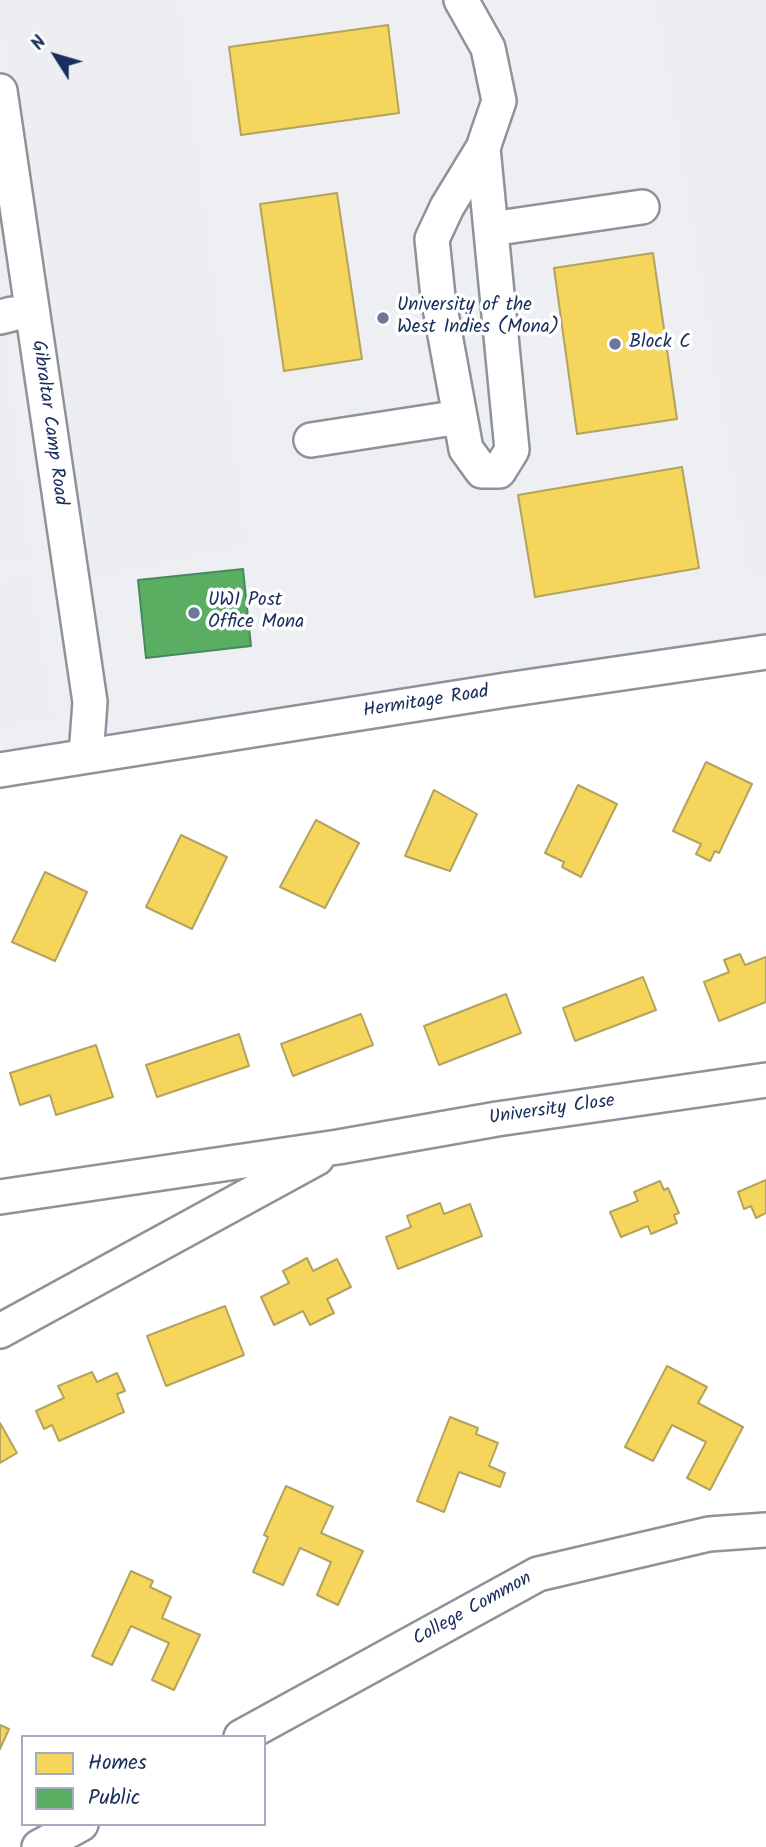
<!DOCTYPE html>
<html>
<head>
<meta charset="utf-8">
<style>
  body { margin:0 }
  #map { position:relative; width:766px; height:1847px; overflow:hidden; background:#fff; font-family:Kalam,sans-serif }
  canvas { display:block }
  .legend { position:absolute; left:21px; top:1735px; width:245px; height:91px; box-sizing:border-box; background:#fff; border:2px solid #a4acbf; margin:0; padding:9px 12px; list-style:none; font-size:21px; color:#1b2f5e }
  .legend li { display:flex; align-items:center; gap:14px; height:35px }
  .legend b { width:35px; border:2px solid #a4acbf }
  .north { position:absolute; left:21px; top:21px; width:70px; height:70px; -webkit-text-stroke:5px #fff; paint-order:stroke; rotate:307deg; font-size:19px; font-weight:700; line-height:28px; text-align:center; color:#1b2f5e }
  .north::after { content:''; display:block; margin:auto; width:24px; height:32px; background:#1b2f5e; clip-path:polygon(50% 0,100% 100%,50% 72%,0 100%) }
</style>
</head>
<body>
<div id="map">
<canvas width="766" height="1847"></canvas>
<ul class="legend">
<li><b style="height:19px;background:#f6d55c"></b>Homes</li>
<li><b style="height:19px;background:#5aae61"></b>Public</li>
</ul>
<div class="north">N</div>
</div>
<script>
const c = document.querySelector('canvas').getContext('2d');
c.lineJoin = 'round';
function fillPath(path, color) { c.fillStyle = color; c.fill(path, 'evenodd'); }
const shape = rows => new Path2D(rows.map(r => 'M' + r).join(''));
function stroke(path, color, width, dash) { c.strokeStyle = color; c.lineWidth = width; c.lineCap = dash ? 'butt' : 'round'; c.setLineDash(dash || []); c.stroke(path); }
function drawText(font, color, halo, rows, align = 'center') {
  c.font = font + ' Kalam,sans-serif'; c.lineWidth = 7; c.setLineDash([]); c.textBaseline = 'middle'; c.strokeStyle = halo; c.fillStyle = color; for (const [text, x, y, turn = 0] of rows) {
    c.save(); c.translate(x, y); c.rotate((+turn || 0) * Math.PI / 180); c.textAlign = isNaN(turn) ? turn : align; if (halo) c.strokeText(text, 0, 0); c.fillText(text, 0, 0); c.restore();
  }
}
fillPath(shape([
  [0,0,766,0,766,636,0,758]
]), '#edeff3');
fillPath(shape([
  [0,0,180,0,249,547,86,581,0,26],
  [654,0,766,0,766,575,747,577],
  [6,333,31,559,0,565,0,334],
  [32,574,55,720,0,729,0,579]
]), '#edeef2');
const homes = shape([
  [388,25,399,113,241,135,229,47,388,25],
  [337,193,362,359,284,371,260,204,337,193],
  [653,253,677,419,577,434,554,268,653,253],
  [682,467,699,568,535,597,518,495,682,467],
  [706,762,752,784,719,853,715,851,710,861,696,854,701,844,673,831,706,762],
  [578,785,617,804,581,877,562,867,564,862,545,853,578,785],
  [434,790,477,814,450,871,405,856,434,790],
  [316,820,359,843,325,908,280,887,316,820],
  [181,835,227,857,192,929,146,907,181,835],
  [45,872,87,892,55,961,12,942,45,872],
  [740,954,745,965,766,957,766,1002,719,1021,704,982,729,972,724,960,740,954],
  [643,977,656,1010,575,1041,563,1008,643,977],
  [506,994,521,1033,439,1065,424,1026,506,994],
  [361,1014,373,1045,293,1076,281,1044,361,1014],
  [239,1034,249,1066,157,1097,146,1065,239,1034],
  [96,1045,113,1097,56,1115,50,1095,20,1105,10,1073,96,1045],
  [766,1180,766,1213,756,1218,751,1206,744,1209,738,1192,766,1180],
  [660,1181,664,1190,668,1188,679,1213,674,1215,677,1223,651,1234,648,1226,621,1237,610,1212,638,1201,634,1192,660,1181],
  [440,1203,444,1214,470,1204,482,1236,398,1269,386,1237,411,1227,407,1216,440,1203],
  [307,1258,313,1271,337,1259,351,1287,327,1299,334,1313,310,1325,303,1311,274,1325,261,1297,289,1283,283,1271,307,1258],
  [225,1306,244,1355,166,1386,147,1336,225,1306],
  [667,1366,707,1387,698,1403,743,1427,710,1490,687,1478,706,1442,672,1425,653,1461,625,1447,667,1366],
  [92,1372,97,1382,117,1373,125,1391,117,1394,124,1412,59,1441,52,1425,44,1429,36,1411,64,1398,58,1386,92,1372],
  [450,1417,478,1428,476,1434,498,1443,489,1466,505,1473,500,1487,459,1472,444,1512,417,1501,450,1417],
  [0,1423,17,1453,0,1463,0,1423],
  [286,1486,333,1507,321,1533,363,1551,338,1605,317,1595,331,1562,300,1548,283,1585,253,1572,268,1537,264,1535,286,1486],
  [131,1571,153,1581,150,1587,171,1597,162,1618,200,1635,174,1690,152,1680,169,1643,131,1626,112,1665,92,1656,131,1571],
  [0,1725,9,1729,0,1749,0,1725]
]);
fillPath(homes, '#f6d55c');
stroke(homes, '#b4a35d', 2);
const public = shape([
  [243,569,251,646,146,658,138,580,243,569]
]);
fillPath(public, '#5aae61');
stroke(public, '#478860', 2);
const minor = shape([
  [461,0,488,48,499,101,483,148,447,207,432,239,438,297,466,449,482,471,499,471,512,450,483,148],
  [0,91,90,702,86,756],
  [491,229,642,207],
  [0,317,12,314],
  [311,440,460,417],
  [0,770,506,690,766,652],
  [0,1197,338,1147,497,1119,766,1080],
  [0,1331,317,1158],
  [241,1737,538,1574,709,1534,766,1530],
  [39,1847,81,1824]
]);
stroke(minor, '#8e929a', 38);
stroke(minor, '#fff', 33);
for (const [x, y, r, color] of [
  [383,318,7,"#6b7896"],
  [615,344,7,"#6b7896"],
  [194,613,7,"#6b7896"]
]) { const dot = new Path2D(); dot.arc(x, y, r, 0, 2 * Math.PI); c.fillStyle = color; c.fill(dot); stroke(dot, '#fff', 2.5); }
drawText('19px', '#1b2f5e', '#fff', [
  ["University of the",397,307],
  ["West Indies (Mona)",397,329],
  ["Block C",629,344],
  ["UWI Post",208,602],
  ["Office Mona",208,624]
], 'left');
drawText('19px', '#1b2f5e', '#fff', [
  ["Gibraltar Camp Road",48,423,82],
  ["Hermitage Road",426,703,-9],
  ["University Close",552,1111,-8],
  ["College Common",473,1610,-29]
]);
</script>
</body>
</html>
